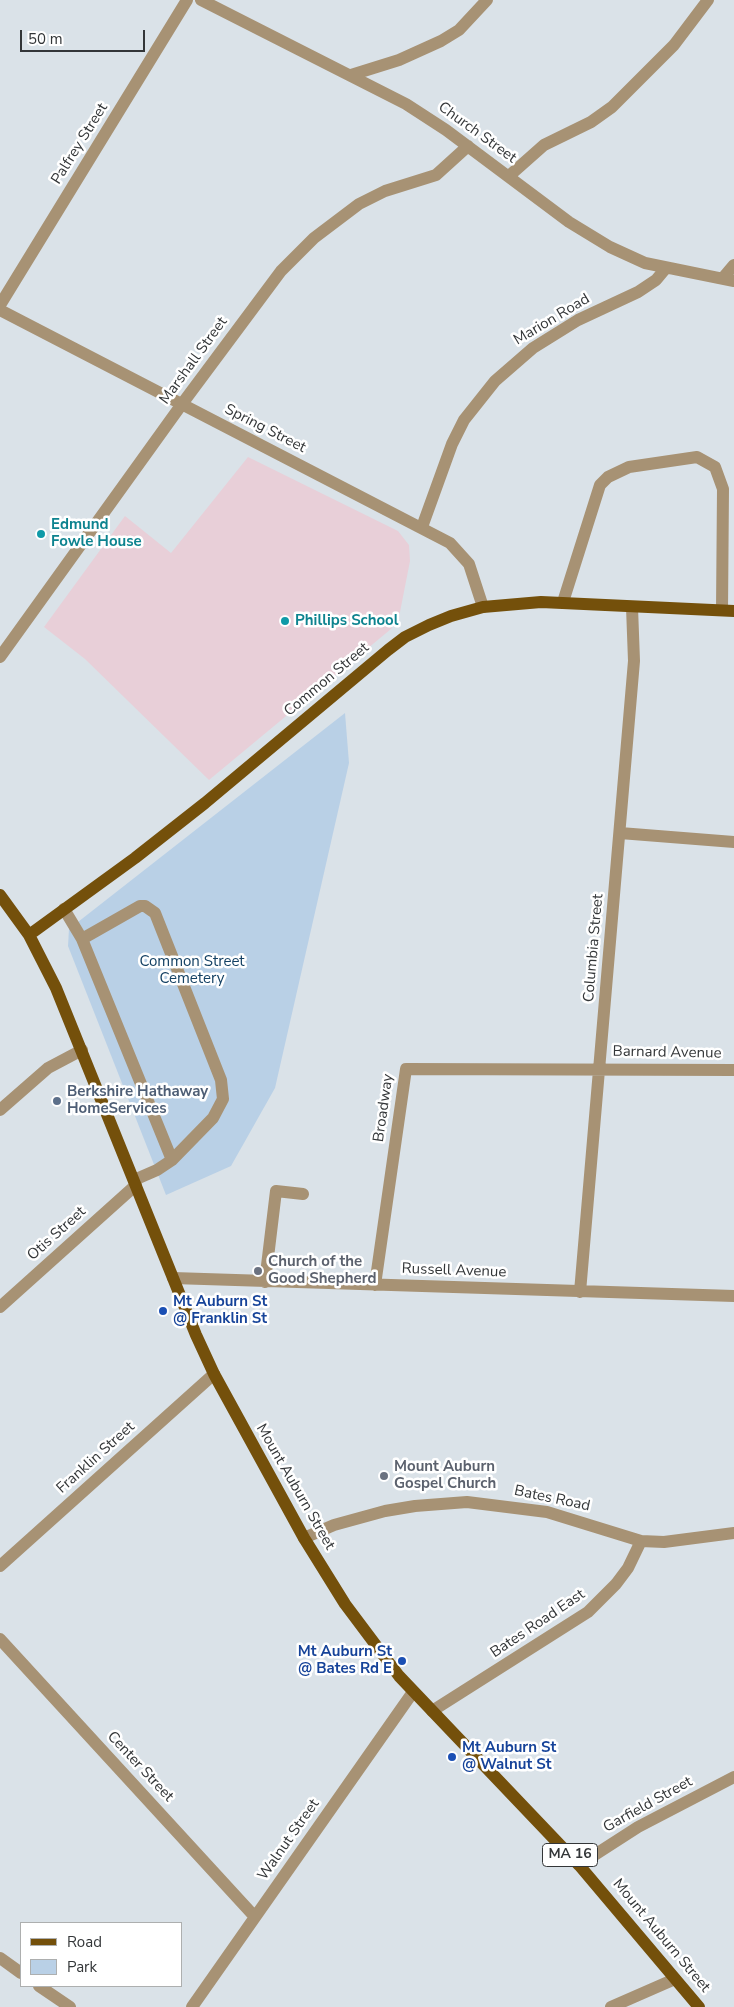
<!DOCTYPE html>
<html>
<head>
<meta charset="utf-8">
<style>
  body { margin:0 }
  #map { position:relative; width:734px; height:2007px; overflow:hidden; background:#dae2e8; font-family:"Nunito Sans",sans-serif }
  canvas { display:block }
  .legend { position:absolute; left:20px; top:1922px; width:162px; height:65px; box-sizing:border-box; background:#fff; border:1px solid #adafaf; margin:0; padding:6px 9px; list-style:none; font-size:15px; color:#333638 }
  .legend li { display:flex; align-items:center; gap:10px; height:25px }
  .legend b { width:25px; border:1px solid #adafaf }
  .scale { position:absolute; left:20px; top:30px; width:125px; height:22px; box-sizing:border-box; border:2px solid #333638; border-top:0; padding-left:6px; font-size:15px; line-height:18px; white-space:nowrap; color:#333638; -webkit-text-stroke:4px #fff; paint-order:stroke }
</style>
</head>
<body>
<div id="map">
<canvas width="734" height="2007"></canvas>
<ul class="legend">
<li><b style="height:6px;background:#74500b"></b>Road</li>
<li><b style="height:14px;background:#b9d0e6"></b>Park</li>
</ul>
<div class="scale">50 m</div>
</div>
<script>
const c = document.querySelector('canvas').getContext('2d');
c.lineJoin = 'round';
function fillPath(path, color) { c.fillStyle = color; c.fill(path, 'evenodd'); }
const shape = rows => new Path2D(rows.map(r => 'M' + r).join(''));
function stroke(path, color, width, dash) { c.strokeStyle = color; c.lineWidth = width; c.lineCap = dash ? 'butt' : 'round'; c.setLineDash(dash || []); c.stroke(path); }
function drawText(font, color, halo, rows, align = 'center') {
  c.font = font + ' "Nunito Sans",sans-serif'; c.lineWidth = 5; c.setLineDash([]); c.textBaseline = 'middle'; c.strokeStyle = halo; c.fillStyle = color; for (const [text, x, y, turn = 0] of rows) {
    c.save(); c.translate(x, y); c.rotate((+turn || 0) * Math.PI / 180); c.textAlign = isNaN(turn) ? turn : align; if (halo) c.strokeText(text, 0, 0); c.fillText(text, 0, 0); c.restore();
  }
}
fillPath(shape([
  [248,457,398,531,409,545,410,561,400,612,391,629,209,780,85,659,44,627,125,516,171,553]
]), '#e8cfd8');
fillPath(shape([
  [345,713,349,763,275,1088,231,1166,166,1195,68,946,69,929]
]), '#b9d0e6');
stroke(shape([
  [201,0,406,104,446,130,569,222,610,247,645,263,734,281],
  [351,75,399,60,441,41,459,30,487,0],
  [509,176,544,145,591,122,612,107,674,45,708,0],
  [723,278,734,265],
  [0,305,187,0],
  [0,310,450,543,469,564,483,607],
  [422,527,452,444,464,420,495,381,533,348,578,320,638,292,656,280,666,268],
  [563,602,600,485,608,477,629,467,697,457,715,467,723,489,722,610],
  [0,657,182,404,281,271,314,238,359,204,385,191,436,175,468,146],
  [620,833,734,842],
  [64,909,82,939,172,1160],
  [82,939,140,906,145,906,155,913,221,1080,223,1099,213,1118,172,1160,157,1170,134,1180],
  [0,1110,48,1068,82,1050],
  [173,1278,734,1296],
  [265,1282,276,1191,303,1194],
  [375,1285,406,1069,734,1070],
  [580,1292,634,661,632,607],
  [0,1307,136,1185],
  [304,1538,334,1525,385,1511,415,1506,467,1502,547,1512,641,1541,664,1542,734,1533],
  [0,1566,214,1374],
  [0,1639,255,1917],
  [432,1711,588,1612,616,1584,628,1568,641,1541],
  [579,1865,638,1827,734,1777],
  [0,1958,21,1973],
  [39,1986,70,2007],
  [192,2007,413,1692],
  [611,2007,675,1979]
]), '#a79274', 12);
stroke(shape([
  [0,895,29,935,56,988,196,1335,214,1374,304,1538,345,1604,399,1676,579,1865,699,2007],
  [29,935,135,858,205,803,388,650,405,637,429,625,451,616,483,607,541,602,734,611]
]), '#74500b', 12);
for (const [x, y, r, color] of [
  [41,534,5,"#0f9aa8"],
  [285,621,5,"#0f9aa8"],
  [57,1101,5,"#5c6f8a"],
  [258,1271,5,"#6b7280"],
  [163,1311,5,"#1a4fb4"],
  [384,1476,5,"#6b7280"],
  [402,1661,5,"#1a4fb4"],
  [452,1757,5,"#1a4fb4"]
]) { const dot = new Path2D(); dot.arc(x, y, r, 0, 2 * Math.PI); c.fillStyle = color; c.fill(dot); stroke(dot, '#fff', 2); }
for (const [x, y, w] of [
  [570,1855,55]
]) { const box = new Path2D(); box.roundRect(x - w / 2, y - 11.5, w, 23, 4); c.fillStyle = '#fff'; c.fill(box); stroke(box, '#333638', 1); }
drawText('bold 14px', '#333638', null, [
  ["MA 16",570,1855]
]);
drawText('15px', '#333638', '#fff', [
  ["Church Street",477,133,36],
  ["Palfrey Street",80,144,-58],
  ["Marion Road",552,320,-31],
  ["Marshall Street",194,361,-54],
  ["Spring Street",265,429,27],
  ["Common Street",327,680,-40],
  ["Columbia Street",594,948,-85],
  ["Barnard Avenue",667,1053,1],
  ["Broadway",384,1108,-82],
  ["Otis Street",57,1234,-42],
  ["Russell Avenue",454,1271,2],
  ["Franklin Street",96,1458,-42],
  ["Mount Auburn Street",295,1487,60],
  ["Bates Road",552,1499,12],
  ["Bates Road East",538,1624,-34],
  ["Center Street",140,1767,47],
  ["Garfield Street",648,1805,-29],
  ["Walnut Street",289,1840,-55],
  ["Mount Auburn Street",661,1936,50]
]);
drawText('bold 15px', '#0d838f', '#fff', [
  ["Edmund",51,525],
  ["Fowle House",51,542],
  ["Phillips School",295,621]
], 'left');
drawText('15px', '#134063', '#fff', [
  ["Common Street",192,962],
  ["Cemetery",192,979]
]);
drawText('bold 15px', '#4e5e75', '#fff', [
  ["Berkshire Hathaway",67,1092],
  ["HomeServices",67,1109]
], 'left');
drawText('bold 15px', '#5b616d', '#fff', [
  ["Church of the",268,1262],
  ["Good Shepherd",268,1279],
  ["Mount Auburn",394,1467],
  ["Gospel Church",394,1484]
], 'left');
drawText('bold 15px', '#164399', '#fff', [
  ["Mt Auburn St",173,1302],
  ["@ Franklin St",173,1319],
  ["Mt Auburn St",392,1652,"right"],
  ["@ Bates Rd E",392,1669,"right"],
  ["Mt Auburn St",462,1748],
  ["@ Walnut St",462,1765]
], 'left');
</script>
</body>
</html>
